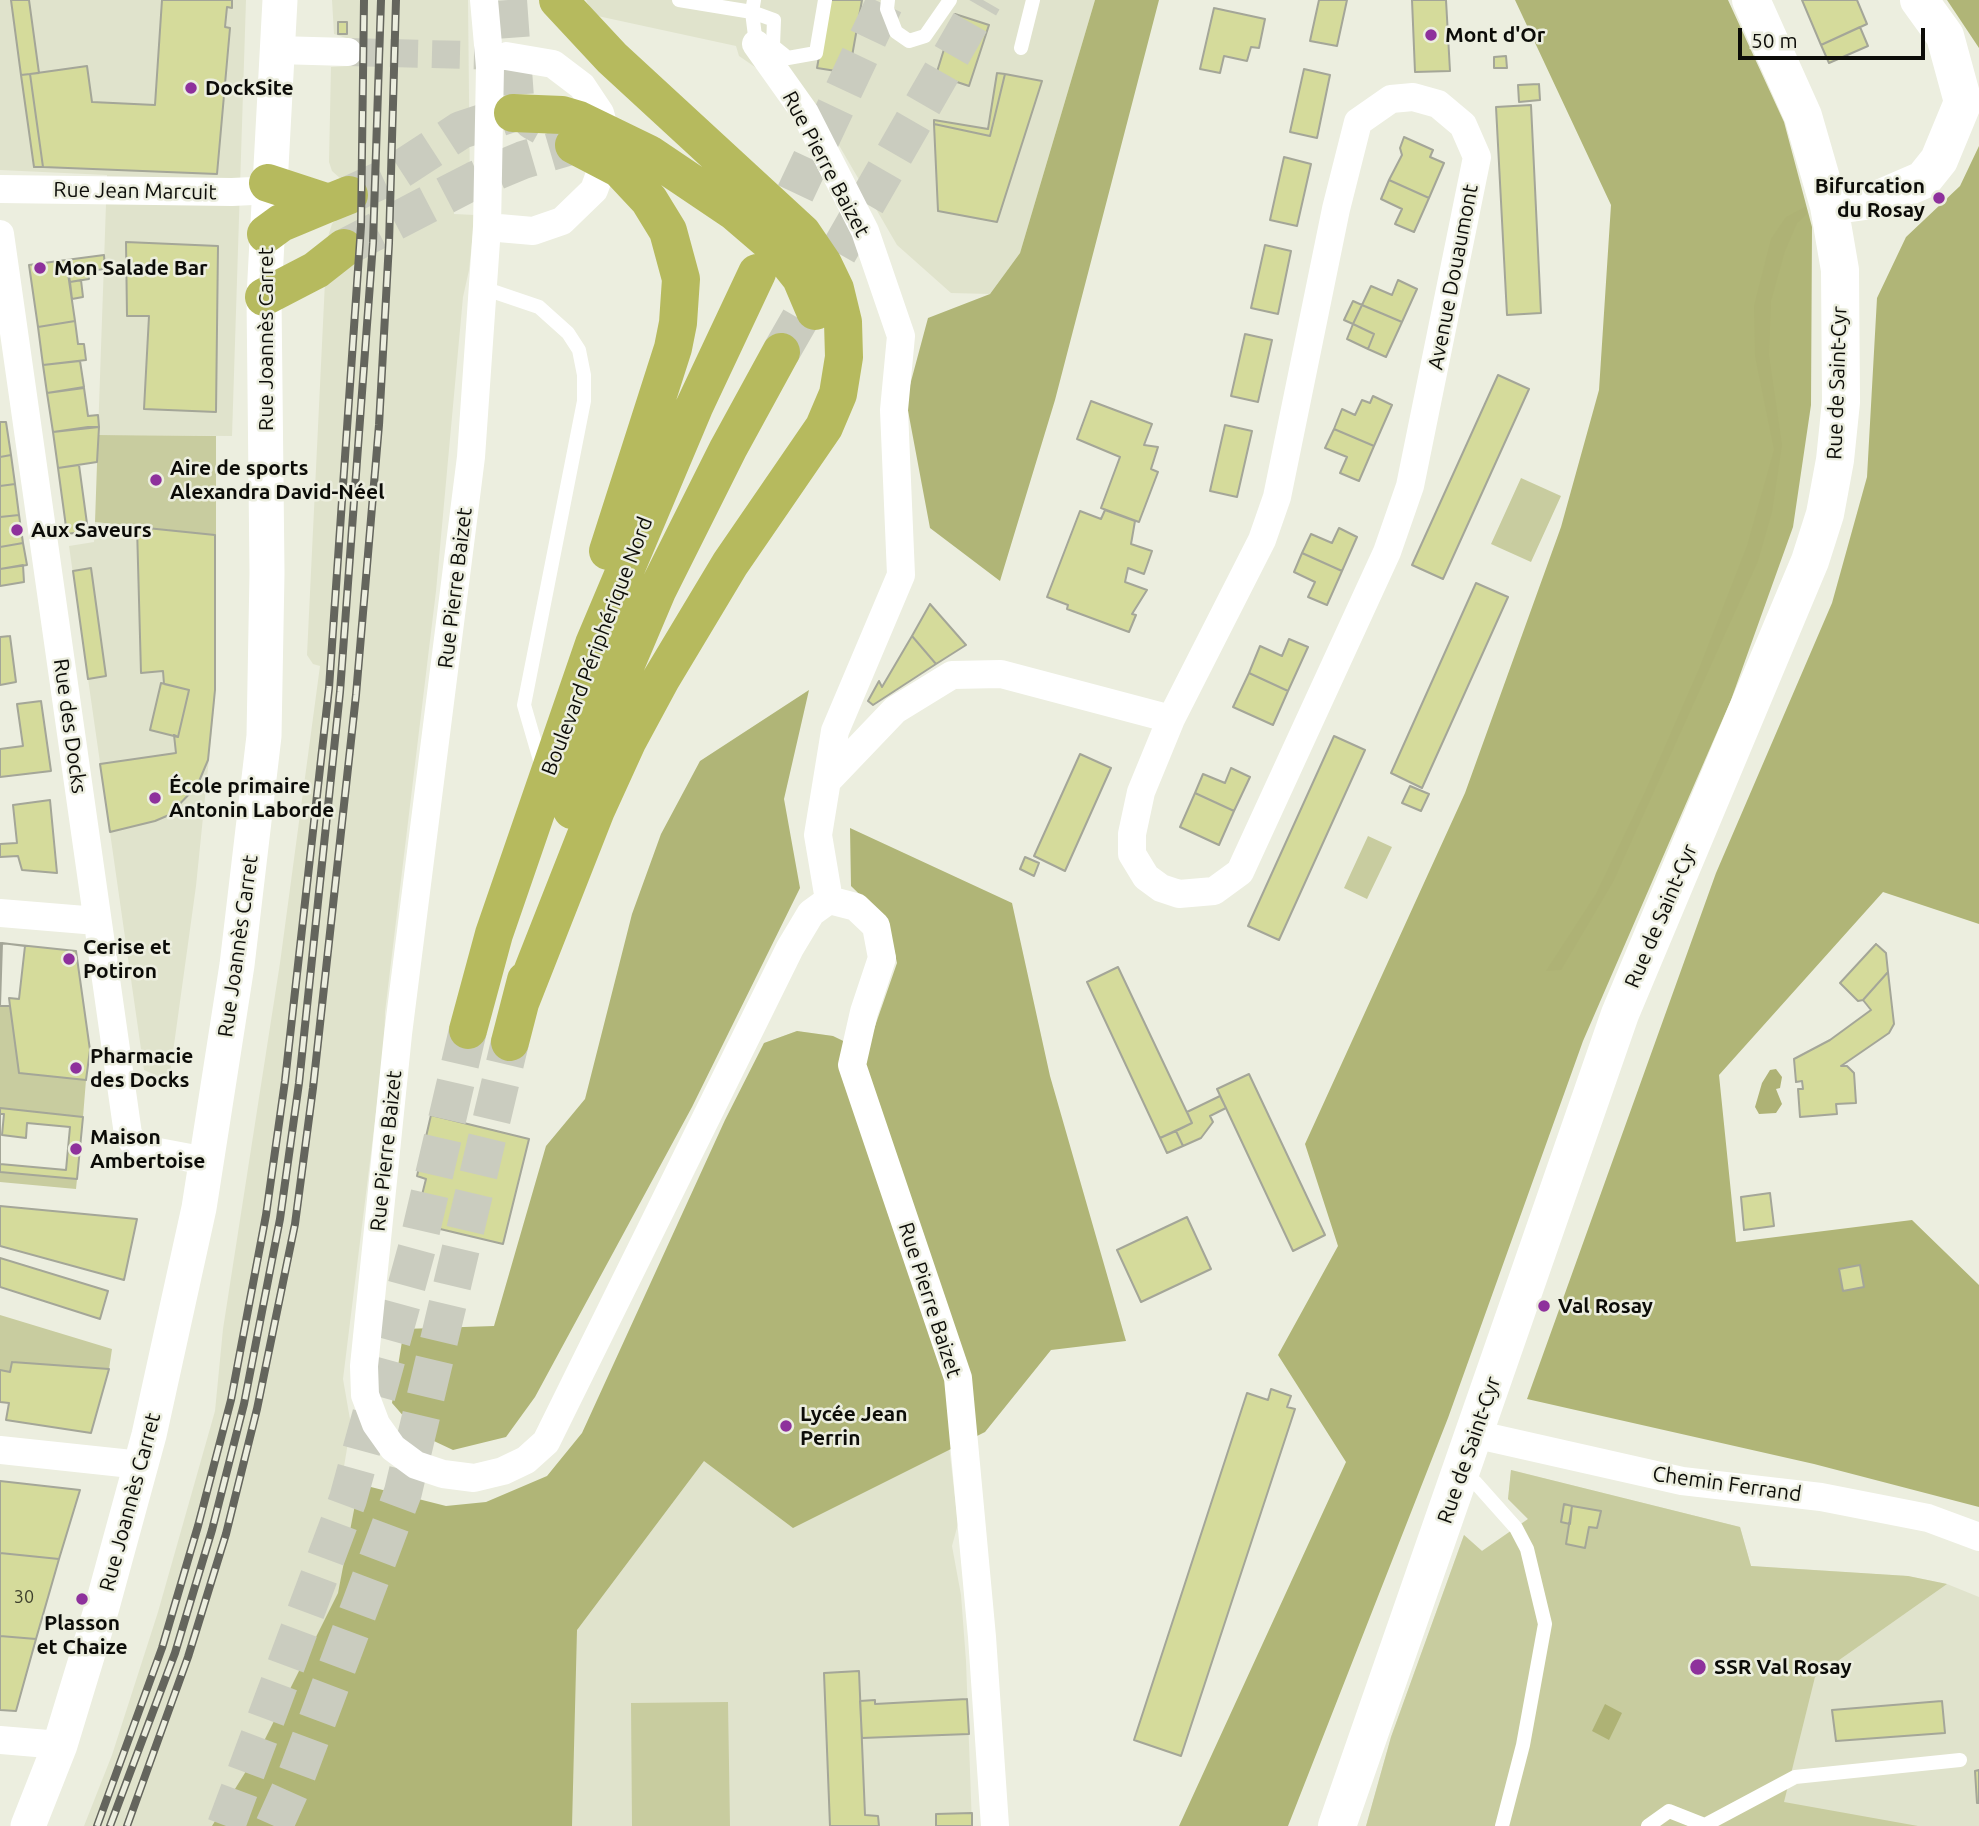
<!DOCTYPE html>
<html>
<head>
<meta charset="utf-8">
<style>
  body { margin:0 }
  #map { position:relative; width:1979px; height:1826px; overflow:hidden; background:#eceedf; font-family:Ubuntu,sans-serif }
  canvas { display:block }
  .scale { position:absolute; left:1738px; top:28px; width:187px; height:32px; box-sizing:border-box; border:4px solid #0c0c08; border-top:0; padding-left:9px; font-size:21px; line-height:24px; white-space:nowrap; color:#0c0c08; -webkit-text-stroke:5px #eceedf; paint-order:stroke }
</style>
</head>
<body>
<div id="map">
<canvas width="1979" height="1826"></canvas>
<div class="scale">50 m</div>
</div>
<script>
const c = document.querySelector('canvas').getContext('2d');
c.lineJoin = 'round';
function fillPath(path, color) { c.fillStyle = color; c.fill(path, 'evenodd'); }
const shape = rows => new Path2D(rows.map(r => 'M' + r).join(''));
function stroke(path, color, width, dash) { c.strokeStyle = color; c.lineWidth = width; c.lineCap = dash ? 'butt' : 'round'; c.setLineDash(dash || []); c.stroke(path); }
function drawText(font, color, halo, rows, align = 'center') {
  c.font = font + ' Ubuntu,sans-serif'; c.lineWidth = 5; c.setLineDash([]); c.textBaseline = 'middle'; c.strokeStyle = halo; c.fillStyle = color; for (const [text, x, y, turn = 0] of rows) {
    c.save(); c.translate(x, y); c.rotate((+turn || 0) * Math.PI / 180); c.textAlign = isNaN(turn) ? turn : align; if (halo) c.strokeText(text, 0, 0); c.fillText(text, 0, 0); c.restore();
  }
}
fillPath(shape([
  [0,0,246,0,232,436,98,435,107,175,0,170],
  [332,0,468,0,470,192,454,192,454,214,475,215,469,270,463,297,436,591,385,1012,384,1048,343,1379,351,1425,340,1490,574,1558,764,1043,797,1031,833,1036,848,1107,943,1394,958,1524,952,1546,961,1595,966,1661,972,1826,84,1826,112,1755,158,1612,215,1411,223,1329,280,963,320,666,313,664,307,655,327,240,332,224,339,215,341,179,332,171,329,162,331,67,348,66,349,39,334,34],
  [586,0,1095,0,1020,253,990,294,951,293,897,245,819,111,739,56,736,46,593,15],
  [95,522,216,535,215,699,196,886,169,1081,144,1070,69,546,94,542],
  [1511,1470,1740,1527,1751,1566,1908,1576,1947,1584,1979,1597,1979,1826,1366,1826,1391,1737,1464,1535,1482,1551,1528,1519,1508,1499]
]), '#e0e3cc');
fillPath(shape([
  [98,435,216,436,216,535,95,522],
  [1521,478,1561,496,1531,562,1491,544],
  [1368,836,1392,847,1367,899,1344,888],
  [0,1006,10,1006,19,1073,86,1080,83,1117,0,1108],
  [0,1172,77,1179,76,1189,0,1182],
  [0,1315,112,1349,109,1369,13,1362,10,1372,0,1370],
  [1511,1470,1740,1527,1751,1566,1908,1576,1947,1584,1815,1677,1784,1802,1918,1826,1366,1826,1391,1737,1464,1535,1482,1551,1528,1519,1508,1499],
  [728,1702,730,1826,632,1826,631,1703]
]), '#c8cc9f');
fillPath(shape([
  [1095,0,1159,0,1055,400,1000,581,930,528,906,400,928,318,990,294,1020,253],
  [1515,0,1728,0,1784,122,1812,227,1811,405,1793,527,1731,700,1583,1041,1448,1418,1288,1826,1179,1826,1346,1462,1278,1355,1338,1246,1305,1144,1465,793,1561,527,1599,390,1611,205],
  [1947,0,1979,0,1979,48],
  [1979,146,1979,924,1883,892,1719,1075,1736,1242,1912,1220,1979,1285,1979,1507,1814,1464,1527,1399,1716,873,1832,603,1867,477,1877,298,1906,237,1960,186],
  [809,690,784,799,800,888,692,1107,535,1397,506,1437,453,1450,419,1434,392,1403,404,1329,494,1326,546,1146,585,1099,632,914,661,834,700,761],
  [850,828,1012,903,1050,1076,1126,1341,1051,1350,985,1432,793,1528,704,1461,577,1630,572,1826,212,1826,261,1747,338,1593,359,1484,446,1506,486,1502,547,1476,582,1433,725,1120,764,1043,797,1031,833,1036,866,1052,897,963,888,922,851,886]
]), '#b0b577');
fillPath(shape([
  [1805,207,1807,214,1797,223,1785,251,1771,301,1769,355,1782,445,1772,512,1758,561,1613,882,1561,970,1546,971,1596,894,1645,792,1699,669,1747,546,1774,450,1755,356,1754,306,1771,239,1786,217],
  [1776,1069,1782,1077,1780,1088,1776,1089,1782,1104,1776,1113,1759,1114,1755,1107,1762,1083,1770,1070],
  [1605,1704,1622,1713,1609,1740,1592,1731]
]), '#aeb275');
const building = shape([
  [11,0,29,0,39,73,21,75,11,0],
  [162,0,232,0,232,8,227,7,225,27,230,28,217,174,43,167,30,74,87,66,92,102,155,105,162,0],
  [829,0,862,0,849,73,817,68,829,0],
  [1319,0,1347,0,1337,46,1310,41,1319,0],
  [1412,0,1446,0,1450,71,1415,72,1412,0],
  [1802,0,1857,0,1867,24,1821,45,1802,0],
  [1214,8,1265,19,1259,48,1251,47,1247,61,1224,56,1220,73,1200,69,1214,8],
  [955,14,989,25,969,86,936,75,955,14],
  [338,22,347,22,347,34,338,34,338,22],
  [1860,27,1868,46,1829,63,1821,45,1860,27],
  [1506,56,1507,68,1494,68,1494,57,1506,56],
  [1304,69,1330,75,1317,138,1290,132,1304,69],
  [997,73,1005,74,990,136,934,124,934,120,988,129,997,73],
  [30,74,43,167,34,167,21,75,30,74],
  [1005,74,1042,81,997,222,938,211,934,124,990,136,1005,74],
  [1539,84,1540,100,1519,102,1518,85,1539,84],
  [1531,105,1541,313,1507,315,1496,107,1531,105],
  [1404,137,1433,150,1430,157,1444,163,1429,198,1389,180,1402,155,1400,148,1404,137],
  [1284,157,1311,164,1297,226,1270,220,1284,157],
  [1389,180,1429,198,1414,232,1395,224,1402,209,1381,199,1389,180],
  [126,242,218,246,216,412,144,409,149,316,127,316,126,242],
  [1265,245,1291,251,1278,314,1251,308,1265,245],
  [104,255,105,269,88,271,89,279,70,282,66,260,104,255],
  [66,260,75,321,38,327,29,265,66,260],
  [81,280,83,297,72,299,70,282,81,280],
  [1398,280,1417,289,1402,322,1362,305,1371,286,1392,295,1398,280],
  [1353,301,1362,305,1353,324,1344,320,1353,301],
  [1362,305,1402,322,1386,357,1368,349,1374,334,1353,324,1362,305],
  [75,321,78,344,84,344,86,360,43,365,38,327,75,321],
  [1353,324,1374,334,1368,349,1347,339,1353,324],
  [1245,334,1272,340,1258,402,1231,396,1245,334],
  [80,361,84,387,47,393,43,365,80,361],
  [1498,375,1529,389,1443,579,1412,565,1498,375],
  [84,388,88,416,98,415,99,427,53,432,47,393,84,388],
  [1373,396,1392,405,1374,446,1334,429,1342,409,1355,415,1362,400,1370,403,1373,396],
  [1091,401,1152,424,1144,445,1158,447,1151,469,1158,472,1139,522,1101,508,1120,457,1077,439,1091,401],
  [0,422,6,422,11,455,0,457,0,422],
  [1225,425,1252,431,1237,497,1210,491,1225,425],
  [88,427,99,427,97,462,58,468,53,432,88,427],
  [1334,429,1374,446,1359,481,1340,473,1347,457,1325,448,1334,429],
  [11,455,15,484,0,486,0,457,11,455],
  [79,465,88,531,67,534,58,468,79,465],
  [15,484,19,515,0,517,0,486,15,484],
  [1105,510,1135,521,1131,544,1152,551,1144,574,1128,568,1125,582,1147,590,1132,614,1136,615,1129,632,1067,609,1068,605,1047,597,1080,511,1101,519,1105,510],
  [19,515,23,543,0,547,0,517,19,515],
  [137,527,215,535,215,690,208,760,197,786,169,815,155,821,110,832,100,764,176,753,174,735,178,737,189,690,164,684,163,671,141,673,137,527],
  [1339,528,1357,537,1342,571,1302,553,1311,534,1332,543,1339,528],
  [23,543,27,565,0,569,0,547,23,543],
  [1302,553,1342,571,1327,605,1308,597,1315,582,1294,572,1302,553],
  [23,565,24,582,0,586,0,569,23,565],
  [91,568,106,676,88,679,73,571,91,568],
  [1476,583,1508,597,1422,788,1391,773,1476,583],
  [930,604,966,645,936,664,912,636,930,604],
  [10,636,16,682,0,685,0,637,10,636],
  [912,636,936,664,873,705,868,701,879,681,882,687,912,636],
  [1289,639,1308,647,1288,691,1249,673,1260,646,1282,656,1289,639],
  [1249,673,1288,691,1273,725,1233,707,1249,673],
  [161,683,189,690,178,737,150,730,161,683],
  [41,701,51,771,0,777,0,749,23,746,17,704,41,701],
  [1334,736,1365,750,1279,940,1248,926,1334,736],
  [1080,754,1111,768,1065,871,1034,856,1080,754],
  [1231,768,1250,777,1234,811,1195,793,1203,774,1225,783,1231,768],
  [1410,786,1429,794,1421,811,1402,803,1410,786],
  [1195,793,1234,811,1219,845,1180,827,1195,793],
  [50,800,57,873,22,870,18,856,0,857,0,844,17,843,13,805,50,800],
  [1025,857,1039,863,1034,876,1020,869,1025,857],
  [0,943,76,951,90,1050,86,1080,19,1073,10,1006,0,1006,0,943],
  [2,943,25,946,19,999,9,998,10,1006,0,1006,2,943],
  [1876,944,1886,953,1888,972,1863,1000,1858,1001,1840,983,1876,944],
  [1118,967,1192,1123,1160,1138,1087,982,1118,967],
  [1888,972,1894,1024,1889,1033,1841,1066,1847,1066,1854,1073,1856,1103,1836,1104,1837,1114,1800,1117,1798,1089,1803,1089,1802,1081,1796,1082,1794,1059,1830,1040,1871,1010,1863,1000,1888,972],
  [1249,1074,1325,1235,1293,1251,1217,1089,1249,1074],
  [1220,1096,1226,1108,1210,1116,1213,1122,1201,1138,1183,1146,1176,1131,1192,1123,1187,1112,1220,1096],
  [0,1108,83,1117,77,1179,0,1172,0,1108],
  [0,1114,4,1114,2,1135,26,1138,27,1123,70,1127,66,1170,0,1164,0,1114],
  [431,1115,529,1139,503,1244,415,1223,426,1179,417,1176,431,1115],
  [1176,1131,1183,1146,1167,1153,1160,1138,1176,1131],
  [1770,1193,1774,1226,1744,1230,1741,1197,1770,1193],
  [0,1206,137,1219,124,1280,0,1246,0,1206],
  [1187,1217,1211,1269,1141,1302,1117,1250,1187,1217],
  [0,1258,108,1291,100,1319,0,1287,0,1258],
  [1860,1265,1864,1287,1843,1291,1839,1269,1860,1265],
  [12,1362,109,1369,91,1433,6,1420,9,1403,0,1402,0,1370,10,1372,12,1362],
  [1271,1389,1291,1396,1287,1407,1295,1409,1181,1756,1134,1740,1247,1393,1268,1400,1271,1389],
  [0,1481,80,1490,59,1559,0,1553,0,1481],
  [1564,1504,1572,1506,1570,1524,1561,1522,1564,1504],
  [1572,1506,1601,1511,1597,1528,1589,1527,1585,1548,1566,1544,1572,1506],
  [0,1553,59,1559,36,1639,0,1636,0,1553],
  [0,1636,36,1639,16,1711,0,1710,0,1636],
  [859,1671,865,1815,878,1816,879,1826,830,1826,824,1673,859,1671],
  [967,1699,969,1734,862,1738,860,1701,875,1700,875,1704,967,1699],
  [1942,1701,1945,1733,1836,1741,1832,1710,1942,1701],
  [1979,1770,1979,1803,1977,1803,1975,1771,1979,1770],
  [972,1813,972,1826,936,1826,936,1814,972,1813]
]);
fillPath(building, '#d5db9b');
stroke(building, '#a4a698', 2);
stroke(shape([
  [348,52,506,56]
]), '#caccbf', 28, [28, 14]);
stroke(shape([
  [508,0,515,98,533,121,542,126],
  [349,195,392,175,461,130,513,113],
  [771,245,886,0],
  [344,248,475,180,523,160,574,145],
  [781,352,983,0],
  [226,1826,348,1499,417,1248,468,1030],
  [274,1826,296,1777,403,1492,510,1042]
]), '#caccbf', 38, [38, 19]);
stroke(shape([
  [679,0,752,12,774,20,773,46,788,58,816,53,825,0],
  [754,0,752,12,756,44],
  [888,0,887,9,896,32,909,41,925,36,950,0],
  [1021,48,1033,0],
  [483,288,539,307,568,333,579,350,584,375,584,401,524,705,542,767],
  [1461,1477,1475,1482,1516,1528,1527,1549,1545,1624,1523,1745,1502,1826],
  [1707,1824,1795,1777,1960,1760],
  [1648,1826,1669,1811,1707,1826]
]), '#fff', 14);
stroke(shape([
  [484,0,490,67,487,227,471,457,398,1034,364,1366,365,1395,376,1424,393,1448,416,1465,443,1474,474,1478,503,1471,526,1460,546,1442,790,948,811,913,829,900],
  [756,44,805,113,865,231,901,336,894,410,901,575,835,731,818,835,829,900],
  [277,50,348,52],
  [1413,97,1438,104,1463,125,1477,157,1410,486,1387,552,1240,872,1214,891,1179,894,1161,888,1146,877,1132,854,1132,834,1141,792,1171,719,1262,540,1277,497,1336,209,1358,122,1391,99,1413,97],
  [0,189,232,192,253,191,268,183],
  [487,227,533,231,562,221,594,190,606,157,606,135,600,113,582,86,553,64,506,56],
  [0,234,128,1134,133,1142,153,1151,206,1161],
  [829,779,895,710,952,675,1001,674,1171,719],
  [829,900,856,907,876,926,882,958,864,1012,852,1065,958,1378,982,1637,995,1826],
  [0,913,97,921],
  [1474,1434,1682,1481,1821,1497,1928,1518,1979,1537],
  [0,1450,141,1465],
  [0,1740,60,1745]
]), '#fff', 28);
stroke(shape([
  [28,1826,60,1745,102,1607,149,1435,199,1208,237,965,264,736,267,573,264,297,280,0]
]), '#fff', 35);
stroke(shape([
  [1829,206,1879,199,1923,180,1939,160,1963,102,1945,36,1919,0],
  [1337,1826,1620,1014,1810,561,1825,514,1835,460,1841,402,1840,270,1829,206,1803,116,1751,0]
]), '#fff', 38);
stroke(shape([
  [513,113,562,115,579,120,649,154,735,212,777,248,801,278,815,311],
  [574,145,620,169,649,200,668,231,681,279,678,323,673,348,608,551],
  [268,183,329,203,349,195],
  [266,234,281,223,329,203],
  [264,297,316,270,344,248],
  [572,810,615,690,657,591,728,449,781,352],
  [520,1003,596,810,627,742,661,679,730,564,824,427,838,394,844,357,843,322,835,289,823,264,802,233,612,58,558,0],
  [468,1030,494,934,594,644,694,407,757,273],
  [510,1042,526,980]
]), '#b6ba5e', 38);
const rail = shape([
  [97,1826,162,1648,198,1526,231,1400,266,1215,285,1081,329,688,361,226,364,0],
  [110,1826,175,1653,212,1530,244,1404,280,1219,299,1083,340,692,373,243,381,0],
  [127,1826,188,1657,226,1534,257,1409,295,1224,313,1088,356,695,379,425,389,243,396,0]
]);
stroke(rail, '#64655d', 8);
stroke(rail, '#eceedf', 5, [16]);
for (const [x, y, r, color] of [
  [1431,35,7,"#8e319c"],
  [191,88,7,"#8e319c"],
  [1939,198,7,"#8e319c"],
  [40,268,7,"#8e319c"],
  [156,480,7,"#8e319c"],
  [17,530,7,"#8e319c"],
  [155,798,7,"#8e319c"],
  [69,959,7,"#8e319c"],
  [76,1068,7,"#8e319c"],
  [76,1149,7,"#8e319c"],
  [1544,1306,7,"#8e319c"],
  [786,1426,7,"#8e319c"],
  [82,1599,7,"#8e319c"],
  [1698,1667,9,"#8e319c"]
]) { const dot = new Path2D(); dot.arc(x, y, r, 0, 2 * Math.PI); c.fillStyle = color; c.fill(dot); stroke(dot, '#eceedf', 2.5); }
drawText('18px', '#3e402d', null, [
  ["30",24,1597]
]);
drawText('bold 21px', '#0c0c08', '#eceedf', [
  ["Mont d'Or",1445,35],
  ["DockSite",205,88],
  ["Bifurcation",1925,186,"right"],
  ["du Rosay",1925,210,"right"],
  ["Mon Salade Bar",54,268],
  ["Aire de sports",170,468],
  ["Alexandra David-Néel",170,492],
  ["Aux Saveurs",31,530],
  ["École primaire",169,786],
  ["Antonin Laborde",169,810],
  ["Cerise et",83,947],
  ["Potiron",83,971],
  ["Pharmacie",90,1056],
  ["des Docks",90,1080],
  ["Maison",90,1137],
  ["Ambertoise",90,1161],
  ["Val Rosay",1558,1306],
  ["Lycée Jean",800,1414],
  ["Perrin",800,1438],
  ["Plasson",82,1623,"center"],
  ["et Chaize",82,1647,"center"],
  ["SSR Val Rosay",1714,1667]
], 'left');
drawText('21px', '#0c0c08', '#eceedf', [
  ["Rue Pierre Baizet",826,164,62],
  ["Rue Jean Marcuit",135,191,1],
  ["Avenue Douaumont",1453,277,-79],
  ["Rue Joannès Carret",266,339,-90],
  ["Rue de Saint-Cyr",1837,383,-88],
  ["Rue Pierre Baizet",455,588,-83],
  ["Boulevard Périphérique Nord",597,646,-69],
  ["Rue des Docks",70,726,82],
  ["Rue de Saint-Cyr",1661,916,-67],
  ["Rue Joannès Carret",238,946,-82],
  ["Rue Pierre Baizet",386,1151,-84],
  ["Rue Pierre Baizet",930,1300,72],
  ["Rue de Saint-Cyr",1469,1450,-71],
  ["Chemin Ferrand",1727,1484,8],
  ["Rue Joannès Carret",130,1502,-75]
]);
</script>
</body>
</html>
